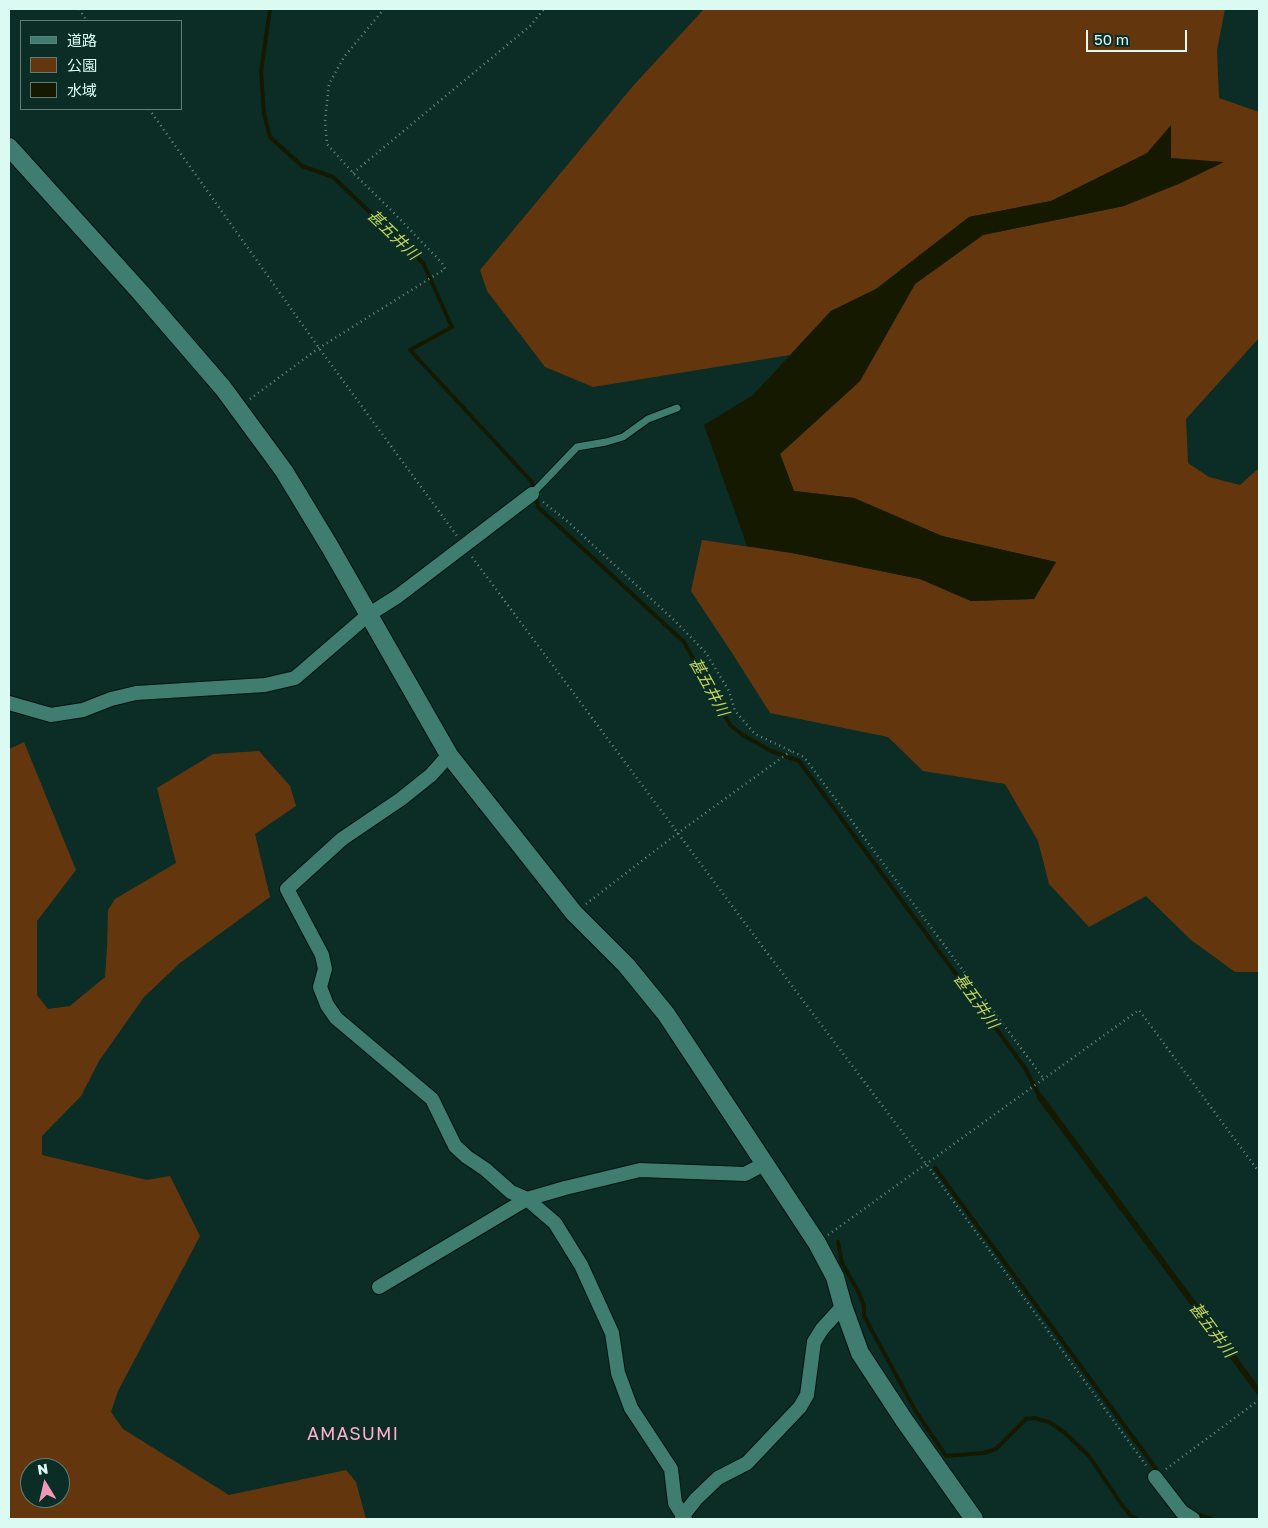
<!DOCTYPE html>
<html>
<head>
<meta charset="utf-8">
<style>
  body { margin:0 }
  #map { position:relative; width:1268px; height:1528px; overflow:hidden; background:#0b2d26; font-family:"Golos Text","Noto Sans JP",sans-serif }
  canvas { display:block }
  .frame { position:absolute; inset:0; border:10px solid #dbfbf2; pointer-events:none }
  .legend { position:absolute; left:20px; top:20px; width:162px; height:90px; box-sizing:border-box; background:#0b2d26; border:1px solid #5e7f78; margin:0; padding:6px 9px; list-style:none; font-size:15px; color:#dbfbf2 }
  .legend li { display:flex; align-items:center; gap:10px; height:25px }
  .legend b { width:25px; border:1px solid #5e7f78 }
  .north { position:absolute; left:20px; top:1458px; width:50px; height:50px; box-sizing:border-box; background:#0b2d26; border:1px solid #5e7f78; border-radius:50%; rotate:351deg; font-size:14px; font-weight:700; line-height:20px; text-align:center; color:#dbfbf2 }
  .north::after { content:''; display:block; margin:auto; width:18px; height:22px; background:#ef9ab8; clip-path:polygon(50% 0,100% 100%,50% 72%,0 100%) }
  .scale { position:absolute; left:1086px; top:30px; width:101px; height:22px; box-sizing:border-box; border:2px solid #dbfbf2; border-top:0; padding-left:6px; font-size:15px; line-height:18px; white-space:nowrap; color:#dbfbf2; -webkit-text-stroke:4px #0b2d26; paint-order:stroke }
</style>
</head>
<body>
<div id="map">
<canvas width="1268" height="1528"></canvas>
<div class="frame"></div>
<ul class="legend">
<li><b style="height:6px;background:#3e7d6f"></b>道路</li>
<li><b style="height:14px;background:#64360d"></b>公園</li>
<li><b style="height:14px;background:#151900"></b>水域</li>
</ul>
<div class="north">N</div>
<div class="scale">50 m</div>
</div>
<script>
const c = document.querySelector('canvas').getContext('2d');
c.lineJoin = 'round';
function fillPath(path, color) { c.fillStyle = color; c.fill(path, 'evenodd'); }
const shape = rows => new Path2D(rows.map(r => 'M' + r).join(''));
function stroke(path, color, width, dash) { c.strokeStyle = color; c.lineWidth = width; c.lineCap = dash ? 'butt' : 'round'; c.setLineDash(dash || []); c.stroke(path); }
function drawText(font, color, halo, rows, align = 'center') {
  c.font = font + ' "Golos Text","Noto Sans JP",sans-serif'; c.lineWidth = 4; c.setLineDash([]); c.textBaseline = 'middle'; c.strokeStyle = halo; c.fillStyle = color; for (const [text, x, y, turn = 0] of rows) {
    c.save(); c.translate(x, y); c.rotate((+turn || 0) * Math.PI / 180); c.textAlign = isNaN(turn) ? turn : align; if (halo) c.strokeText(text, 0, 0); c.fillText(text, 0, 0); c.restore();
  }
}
fillPath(shape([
  [704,9,1225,9,1217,50,1219,98,1259,112,1259,338,1186,419,1188,463,1209,477,1240,485,1259,468,1259,972,1235,972,1191,940,1146,896,1089,927,1049,884,1038,841,1005,784,923,771,888,737,770,713,734,656,691,591,702,540,792,553,920,579,971,601,1034,599,1056,562,942,536,854,498,794,491,780,454,860,381,915,284,983,235,1124,206,1171,158,1171,126,1148,153,1051,201,969,217,876,289,831,311,790,355,593,387,545,367,487,291,480,270,633,86],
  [24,742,76,870,37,921,37,995,48,1009,70,1006,105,977,107,948,108,910,115,899,176,863,157,788,213,754,259,751,290,786,296,806,255,834,270,897,180,963,144,997,99,1061,81,1096,42,1136,42,1155,147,1180,170,1176,200,1236,118,1391,111,1412,123,1429,229,1495,346,1470,356,1482,366,1519,9,1519,9,749],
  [30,1468,60,1468,60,1498,30,1498]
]), '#64360d');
fillPath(shape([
  [1171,125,1171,158,1224,162,1181,183,1124,206,983,235,915,284,860,381,780,454,794,491,854,498,942,536,1056,562,1034,599,971,601,920,579,792,553,747,546,704,425,753,395,831,311,876,289,969,217,1051,201,1147,153],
  [1041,1093,1259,1387,1259,1397,1036,1097]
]), '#151900');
stroke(shape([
  [270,9,261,71,264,114,270,137,302,166,333,177,423,263,452,327,410,350,532,482,538,507,684,642,730,725,743,735,771,751,799,761,1025,1068,1041,1099],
  [935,1168,1157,1470],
  [838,1242,842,1263,858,1291,864,1306,864,1316,915,1410,946,1456,984,1453,996,1449,1026,1419,1034,1418,1049,1422,1065,1433,1089,1456,1122,1505,1130,1515,1137,1519],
  [1196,1514,1212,1519],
  [1174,1519,1176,1519]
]), '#151900', 4);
const service = shape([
  [532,494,577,447,606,442,623,437,648,419,677,408]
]);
const minor = shape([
  [9,703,51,715,83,710,111,699,136,693,265,685,295,678,368,615,398,596,532,494],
  [449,755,431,775,401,799,342,839,287,889,322,955,325,969,320,987,327,1005,336,1018,432,1099,455,1146,467,1157,485,1169,511,1192,527,1199,555,1223,581,1265,612,1333,618,1373,631,1408,671,1469,675,1503,685,1519],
  [379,1287,527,1199,565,1188,640,1170,745,1174,764,1164],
  [1155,1477,1182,1512,1193,1519],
  [682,1517,696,1499,718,1478,747,1463,800,1407,807,1395,814,1342,822,1329,843,1306]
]);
const tertiary = shape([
  [9,147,141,293,223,388,284,471,330,547,449,755,574,913,626,965,666,1014,705,1073,817,1243,835,1277,843,1306,860,1353,904,1420,974,1519]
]);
stroke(service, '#02130f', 9);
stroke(minor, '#02130f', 16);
stroke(tertiary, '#02130f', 20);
stroke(shape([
  [79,9,87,21],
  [149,109,319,348,457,536],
  [353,173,530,26,544,9],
  [250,399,319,348,445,269,442,263,391,210,353,173,327,144,325,121,329,84,344,57,384,9],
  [543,502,566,520,675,621,706,653,729,691,735,711,755,734,804,757,1044,1079],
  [472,557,765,950,927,1165,1148,1468],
  [586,904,678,833,791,751],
  [828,1235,1139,1010,1259,1172],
  [1166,1469,1259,1400]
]), '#678981', 2.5, [1, 4]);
stroke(service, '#3e7d6f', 7);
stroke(minor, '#3e7d6f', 14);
stroke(tertiary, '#3e7d6f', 18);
drawText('italic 16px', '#c1d459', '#0b2d26', [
  ["甚五井川",393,235,44],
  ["甚五井川",709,687,61],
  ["甚五井川",976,1001,54],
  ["甚五井川",1212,1330,53]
]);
c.letterSpacing = '1px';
drawText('18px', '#feadc9', '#0b2d26', [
  ["AMASUMI",353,1434]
]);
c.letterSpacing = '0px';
</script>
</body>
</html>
